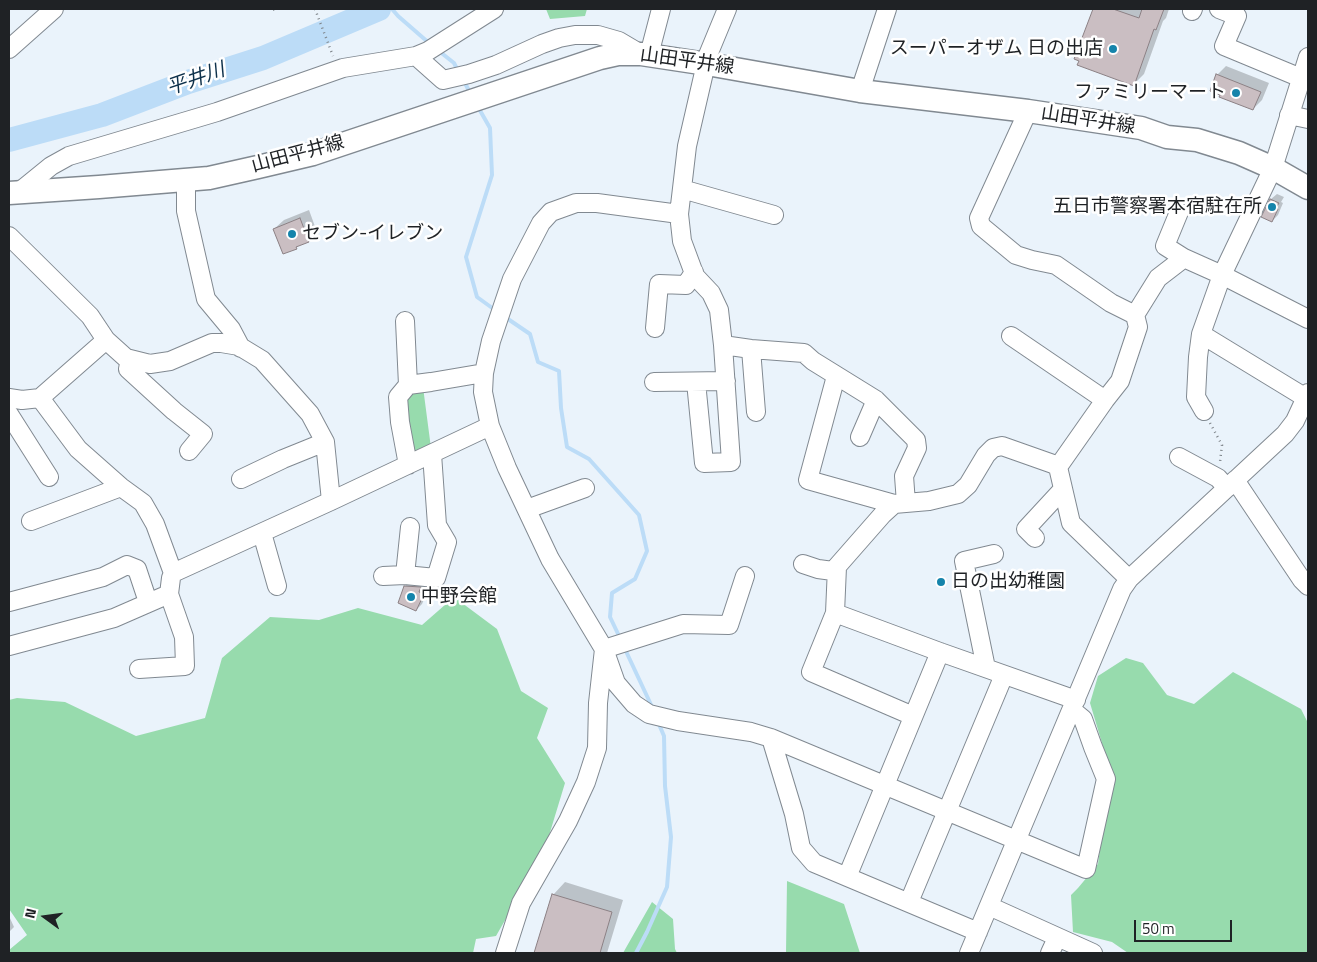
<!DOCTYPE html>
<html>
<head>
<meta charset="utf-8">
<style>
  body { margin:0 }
  #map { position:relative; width:1317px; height:962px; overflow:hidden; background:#eaf3fb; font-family:"Titillium Web",sans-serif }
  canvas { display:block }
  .frame { position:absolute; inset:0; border:10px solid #1f2225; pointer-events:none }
  .north { position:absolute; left:20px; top:892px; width:50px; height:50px; -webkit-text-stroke:4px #fff; paint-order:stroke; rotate:284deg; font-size:14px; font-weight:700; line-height:20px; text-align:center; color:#1f2225 }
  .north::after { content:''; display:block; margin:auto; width:18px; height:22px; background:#1f2225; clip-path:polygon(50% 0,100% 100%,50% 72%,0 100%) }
  .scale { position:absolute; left:1134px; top:920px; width:98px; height:22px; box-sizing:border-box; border:2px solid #1f2225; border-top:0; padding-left:6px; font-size:15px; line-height:18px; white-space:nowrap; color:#1f2225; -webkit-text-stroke:4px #fff; paint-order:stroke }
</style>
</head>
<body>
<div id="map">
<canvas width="1317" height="962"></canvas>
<div class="frame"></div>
<div class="north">N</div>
<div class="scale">50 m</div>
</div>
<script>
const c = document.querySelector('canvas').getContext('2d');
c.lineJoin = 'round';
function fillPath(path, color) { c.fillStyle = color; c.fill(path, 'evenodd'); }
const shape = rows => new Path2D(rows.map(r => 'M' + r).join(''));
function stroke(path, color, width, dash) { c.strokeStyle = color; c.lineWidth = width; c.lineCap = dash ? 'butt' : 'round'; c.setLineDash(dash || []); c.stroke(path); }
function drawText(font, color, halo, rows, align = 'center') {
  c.font = font + ' "Titillium Web","Noto Sans JP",sans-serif'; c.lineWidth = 5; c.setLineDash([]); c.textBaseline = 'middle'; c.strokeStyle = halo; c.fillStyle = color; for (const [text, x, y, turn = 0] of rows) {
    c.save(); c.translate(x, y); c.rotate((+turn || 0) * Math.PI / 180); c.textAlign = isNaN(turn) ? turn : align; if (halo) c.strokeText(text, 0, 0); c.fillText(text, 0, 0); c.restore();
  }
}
fillPath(shape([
  [546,9,587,9,585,16,550,19],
  [423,387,431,448,411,457,406,389],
  [454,597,497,629,521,691,548,708,537,738,565,783,544,852,496,936,476,939,473,953,9,953,9,950,27,935,9,909,9,700,17,698,65,702,136,736,205,718,222,658,270,617,319,620,358,608,422,625],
  [1126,658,1143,663,1167,695,1194,704,1233,672,1301,709,1308,723,1308,953,1128,953,1112,942,1073,932,1071,895,1078,888,1098,864,1110,770,1090,703,1098,676],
  [787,881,844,904,860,953,786,953],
  [652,902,673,919,675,949,677,953,623,953]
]), '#97dbad');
fillPath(shape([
  [1094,9,1169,9,1166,18,1163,21,1144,74,1134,84,1076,58],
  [1226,66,1269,83,1262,100,1253,109,1217,75],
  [1277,194,1284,197,1281,202,1283,203,1278,215,1272,221,1263,216,1271,199],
  [309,210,317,232,308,241,300,244,296,248,274,229,284,220],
  [412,580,429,588,422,604,416,610,405,586],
  [565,882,623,900,607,953,536,953,553,895],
  [9,916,14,927,9,932]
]), '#0003');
stroke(shape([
  [392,9,398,16,429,43],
  [439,51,454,63,458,71],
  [464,81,471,95],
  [478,107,490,128,492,175,466,257,477,297,495,310],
  [505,317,530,334,538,362,559,371,561,408,567,447,589,459,639,515,647,551,635,579,612,593,610,617,620,638],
  [624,647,653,709],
  [636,953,647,932,667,887,671,837,665,786,664,736,658,722]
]), '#bcdcf7', 4);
stroke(shape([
  [9,140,102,115,188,82,263,58,379,9]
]), '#bcdcf7', 24);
const building = shape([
  [1093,9,1113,9,1139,18,1142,9,1164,9,1156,30,1154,29,1134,86,1077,65,1079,61,1074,59,1093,9],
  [1216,74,1261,92,1253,110,1219,97,1220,95,1210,91,1216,74],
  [1270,199,1279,203,1276,208,1278,209,1272,222,1261,217,1270,199],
  [300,218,309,242,296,247,297,249,283,254,273,229,300,218],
  [404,586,421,587,419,592,424,594,416,611,398,603,404,586],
  [552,894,612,912,600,953,534,953,552,894]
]);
fillPath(building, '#cabec2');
stroke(building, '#8b8084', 1);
const minor = shape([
  [727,9,708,55,687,146,679,214,682,241,695,276,711,293,719,310,723,345,751,349,804,353,813,361,876,400,916,440,917,448,904,476,906,503],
  [1219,9,1237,16,1224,46,1301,78],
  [1192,11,1193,9],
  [9,49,54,9],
  [649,55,661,9],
  [416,56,443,80,469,74,496,65,542,44,559,38,575,35,598,35,619,41,641,54],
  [860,91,887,9],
  [1028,111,979,218,981,226,1016,255,1032,260,1056,265,1111,303,1135,315,1158,278,1184,258,1222,275,1308,319],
  [1289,115,1308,119],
  [186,180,186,211,206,299,231,329,241,348],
  [682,189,774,215],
  [19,192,51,166,69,156,217,112,343,68,416,56,428,51,494,9],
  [1179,212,1165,246,1184,258],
  [679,214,597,203,576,203,551,212,541,223,512,279,491,341,484,373,483,392,490,426,507,468,550,559,604,649,616,683,634,704,649,714,678,721,751,732,771,738,1086,869,1106,779,1093,747,1083,719,1072,710],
  [9,236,90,316,106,340,126,358,150,364,170,361,212,343,221,343,239,346,262,360,310,414,325,442,331,501],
  [405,321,408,385,431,382,484,373],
  [655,328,659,284,686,285,694,272],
  [1201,334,1198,357,1196,397,1204,411],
  [1011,336,1105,400,1058,467],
  [751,349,756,412],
  [130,359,128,369,174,411,203,434,189,451],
  [836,376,808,480,894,504,929,501,958,494,968,485,986,455,993,448,1002,446,1053,464,1058,467,1071,523,1129,579],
  [654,382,726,381],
  [696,382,704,463,731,462,723,345],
  [408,385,398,397,400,422,408,465],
  [9,398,22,400,40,398,106,340],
  [40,398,78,449,121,487,143,503,155,524,173,573],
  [1306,398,1201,334,1222,275,1273,168,1308,57],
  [1105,400,1120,381,1138,327,1135,315],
  [9,414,49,477],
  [860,437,876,400],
  [1179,457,1218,478,1227,488],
  [241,479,283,459,325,442],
  [1235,480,1302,580,1308,586],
  [527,509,585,488],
  [31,521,121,487],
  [262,533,277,586],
  [1035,538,1026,529,1063,489],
  [803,564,818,569,833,571,883,514,894,504],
  [405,575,410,527],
  [383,576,405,575,436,578,447,542,437,525,432,454],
  [9,602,103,577,127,565,137,569,148,602],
  [835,613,837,567],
  [9,646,114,618,169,594,171,578,173,573,331,501,490,426],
  [986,668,964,561,994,554],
  [139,669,185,666,184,637,169,594],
  [913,716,811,672,835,613,940,652,1076,700],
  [771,738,794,814,801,848,814,863,978,932],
  [847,877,940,652],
  [909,902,1004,675],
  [989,906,1093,953],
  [505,953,521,903,568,821,586,782,597,748,598,703,604,649,683,624,729,625,745,576],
  [969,953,1122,589,1129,579,1285,434,1295,421,1308,393],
  [1050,953,1057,938]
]);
const major = shape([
  [9,193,99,187,209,178,258,167,313,154,600,58,618,54,641,54,707,64,860,91,1028,111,1141,128,1167,137,1197,140,1239,153,1273,168,1308,188]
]);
stroke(minor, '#818991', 20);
stroke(major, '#818991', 25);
stroke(shape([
  [315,9,333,56],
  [273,10,275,9],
  [1210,423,1222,445,1220,462]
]), '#7e8489', 2.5, [1, 4]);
stroke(minor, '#fff', 18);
stroke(major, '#fff', 22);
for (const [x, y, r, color] of [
  [1113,49,5,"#1584ab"],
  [1236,93,5,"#1584ab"],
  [1272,207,5,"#1584ab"],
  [292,234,5,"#1584ab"],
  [941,582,5,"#1584ab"],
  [411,597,5,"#1584ab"]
]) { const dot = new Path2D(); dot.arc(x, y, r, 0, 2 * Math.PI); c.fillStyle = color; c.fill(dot); stroke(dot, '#fff', 2); }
drawText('19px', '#1f2225', '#fff', [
  ["スーパーオザム 日の出店",1103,49],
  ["ファミリーマート",1226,93],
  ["五日市警察署本宿駐在所",1262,207],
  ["セブン-イレブン",302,234,"left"],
  ["日の出幼稚園",951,582,"left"],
  ["中野会館",421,597,"left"]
], 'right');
drawText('19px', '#1f2225', '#fff', [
  ["山田平井線",687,62,8],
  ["山田平井線",1088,121,9],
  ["山田平井線",298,155,-15]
]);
drawText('italic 20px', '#0e314b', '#fff', [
  ["平井川",196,80,-19]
]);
</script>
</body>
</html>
